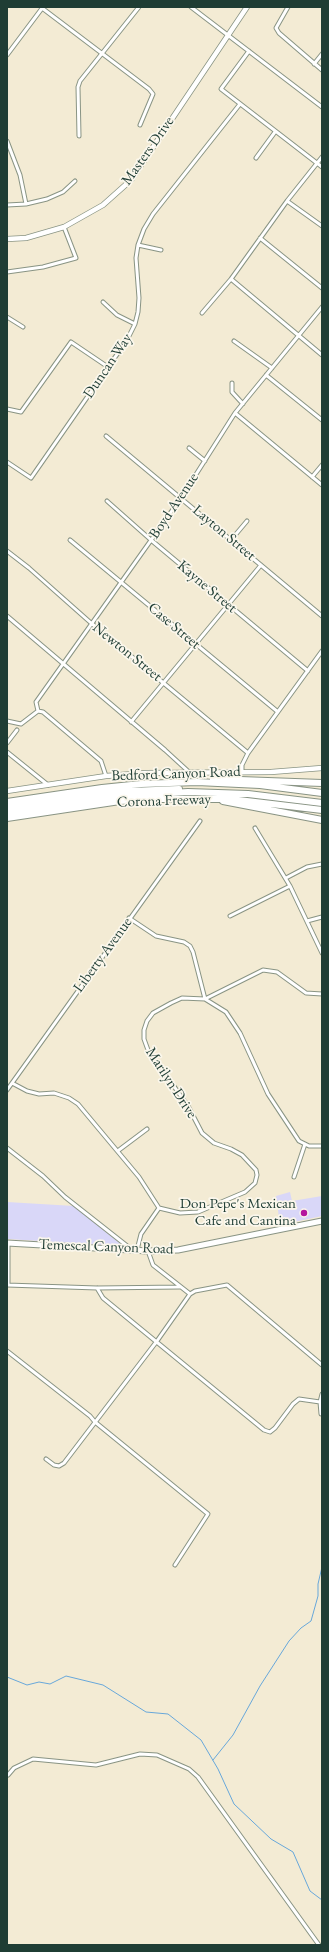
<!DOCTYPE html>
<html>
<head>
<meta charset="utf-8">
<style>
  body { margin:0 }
  #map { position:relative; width:329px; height:1952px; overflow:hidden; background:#f3ebd4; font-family:"EB Garamond",serif }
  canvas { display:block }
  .frame { position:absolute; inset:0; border:8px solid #1f3d34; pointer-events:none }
</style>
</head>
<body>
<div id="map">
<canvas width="329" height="1952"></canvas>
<div class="frame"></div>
</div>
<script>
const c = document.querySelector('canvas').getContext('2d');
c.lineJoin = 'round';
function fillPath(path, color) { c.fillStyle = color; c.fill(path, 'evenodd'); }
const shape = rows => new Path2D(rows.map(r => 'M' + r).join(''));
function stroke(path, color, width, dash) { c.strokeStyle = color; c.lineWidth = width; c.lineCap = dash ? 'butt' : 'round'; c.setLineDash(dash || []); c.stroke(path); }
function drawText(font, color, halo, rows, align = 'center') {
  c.font = font + ' "EB Garamond",serif'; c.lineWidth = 3.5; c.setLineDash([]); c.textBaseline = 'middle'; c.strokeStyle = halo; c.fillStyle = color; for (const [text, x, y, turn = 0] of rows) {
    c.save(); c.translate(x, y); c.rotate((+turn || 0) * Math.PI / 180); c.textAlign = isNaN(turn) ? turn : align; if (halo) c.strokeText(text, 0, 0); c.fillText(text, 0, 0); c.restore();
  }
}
fillPath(shape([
  [290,1192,292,1201,322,1196,322,1216,280,1225,276,1196],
  [7,1202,74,1206,122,1245,121,1246,7,1239]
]), '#d9d7f8');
stroke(shape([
  [7,1677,27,1685,39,1682,50,1684,66,1676,103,1685,146,1712,168,1714,201,1740,218,1769,234,1804,271,1839,293,1852,310,1891,322,1900],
  [213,1760,233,1735,260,1686,289,1641,301,1628,311,1621,318,1596,318,1584,322,1567]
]), '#67a7da', 1);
const minor = shape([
  [191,7,322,107],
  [288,7,276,28,279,33,322,70],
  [42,8,149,89,153,94,140,125],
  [249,51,221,89,322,167],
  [7,55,43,7],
  [314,64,322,54],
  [79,136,78,87,80,81,139,7],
  [7,141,20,175,26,204],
  [256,158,275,132],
  [287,201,322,226],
  [7,205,26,204,47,199,63,192,75,181],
  [260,238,322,288],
  [138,245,161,250],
  [7,272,43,267,76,258,64,227],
  [231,279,322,355],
  [103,302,117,315,135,324],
  [202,313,231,279,287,201,322,157],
  [7,317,23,327],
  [234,341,272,368],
  [266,375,322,420],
  [232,383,232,392,243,404],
  [7,409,21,412,71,342,108,367],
  [235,413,322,485],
  [106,436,322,616],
  [189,448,205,461],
  [7,462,31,478,127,340,135,324,138,312,139,298,136,258,138,245,144,229,153,214,240,104],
  [312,477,322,465],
  [107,501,151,540,308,671],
  [70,540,278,712],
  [231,540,247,521],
  [7,551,29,568,91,623,248,753],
  [7,616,165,750,189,772],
  [38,711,36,702,181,498,235,413,322,307],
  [7,721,21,724,38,711,43,712,101,761,106,776],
  [131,722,261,565],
  [7,743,17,730],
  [7,752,48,785],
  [242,772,242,765,248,753,322,651],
  [255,828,290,886,322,953],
  [286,878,307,867,322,864],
  [230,916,290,886],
  [129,918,156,936,184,942,190,946,193,952,205,999,263,970,277,972,306,993,322,994],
  [307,921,322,917],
  [12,1083,27,1091,39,1094,54,1093,69,1098,78,1104,139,1177,159,1208],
  [7,1090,200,821],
  [7,1148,43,1176,65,1197,131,1249],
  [119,1150,147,1129],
  [294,1177,305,1144],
  [159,1208,180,1213,198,1212,245,1192,255,1183,257,1175,256,1170,242,1155,231,1149,214,1143,202,1133,188,1106,148,1050,144,1039,144,1030,147,1021,153,1013,171,1003,182,998,205,999,226,1012,240,1033,268,1094,299,1141,309,1146,322,1146],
  [8,1243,8,1285],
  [137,1250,141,1234,159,1208],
  [148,1251,153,1265,190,1294],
  [7,1285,97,1288,180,1287],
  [97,1288,103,1298,264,1430,270,1432,275,1428,293,1404,299,1399,320,1402],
  [7,1351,90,1416,95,1422,208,1514,175,1565],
  [321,1414,320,1402,322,1394],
  [46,1459,54,1465,59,1466,64,1463,157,1341,190,1294,195,1291,227,1285,322,1365],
  [8,1775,14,1768,33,1759,96,1765,140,1754,157,1755,189,1769,198,1777,319,1945]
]);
const secondary = shape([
  [7,239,26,238,64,227,103,205,131,180,247,7],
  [7,791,106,776,146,773,271,772,322,768]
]);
const primary = shape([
  [7,1243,148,1251,178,1250,322,1221]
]);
const motorway = shape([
  [213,779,322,783],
  [223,801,322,820],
  [7,802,102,788,141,784,197,782,260,785,322,793],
  [7,807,109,792,179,789],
  [7,812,119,796,188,792,248,794,322,803],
  [7,818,120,801,151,799,230,799,322,810]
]);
stroke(minor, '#899484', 5);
stroke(secondary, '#899484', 6);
stroke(primary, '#899484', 7);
stroke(motorway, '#899484', 8);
stroke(minor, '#fff', 3);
stroke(secondary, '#fff', 4.5);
stroke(primary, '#fff', 5);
stroke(motorway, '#fff', 6);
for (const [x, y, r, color] of [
  [304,1213,4,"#b5179e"]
]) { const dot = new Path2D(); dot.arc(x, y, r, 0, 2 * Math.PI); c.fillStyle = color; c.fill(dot); stroke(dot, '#fbf7ec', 1.5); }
drawText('15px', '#1f3d34', '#fbf7ec', [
  ["Masters Drive",148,151,-55],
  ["Duncan Way",108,366,-56],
  ["Boyd Avenue",174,506,-56],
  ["Layton Street",224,533,40],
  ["Kayne Street",207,587,40],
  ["Case Street",174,626,40],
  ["Newton Street",127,652,39],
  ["Bedford Canyon Road",176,774,-2],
  ["Corona Freeway",164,801,-2],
  ["Liberty Avenue",103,955,-54],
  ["Marilyn Drive",171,1083,57],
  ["Temescal Canyon Road",106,1247,2]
]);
drawText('15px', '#1f3d34', '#fbf7ec', [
  ["Don Pepe's Mexican",296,1204],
  ["Cafe and Cantina",296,1221]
], 'right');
</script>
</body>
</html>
